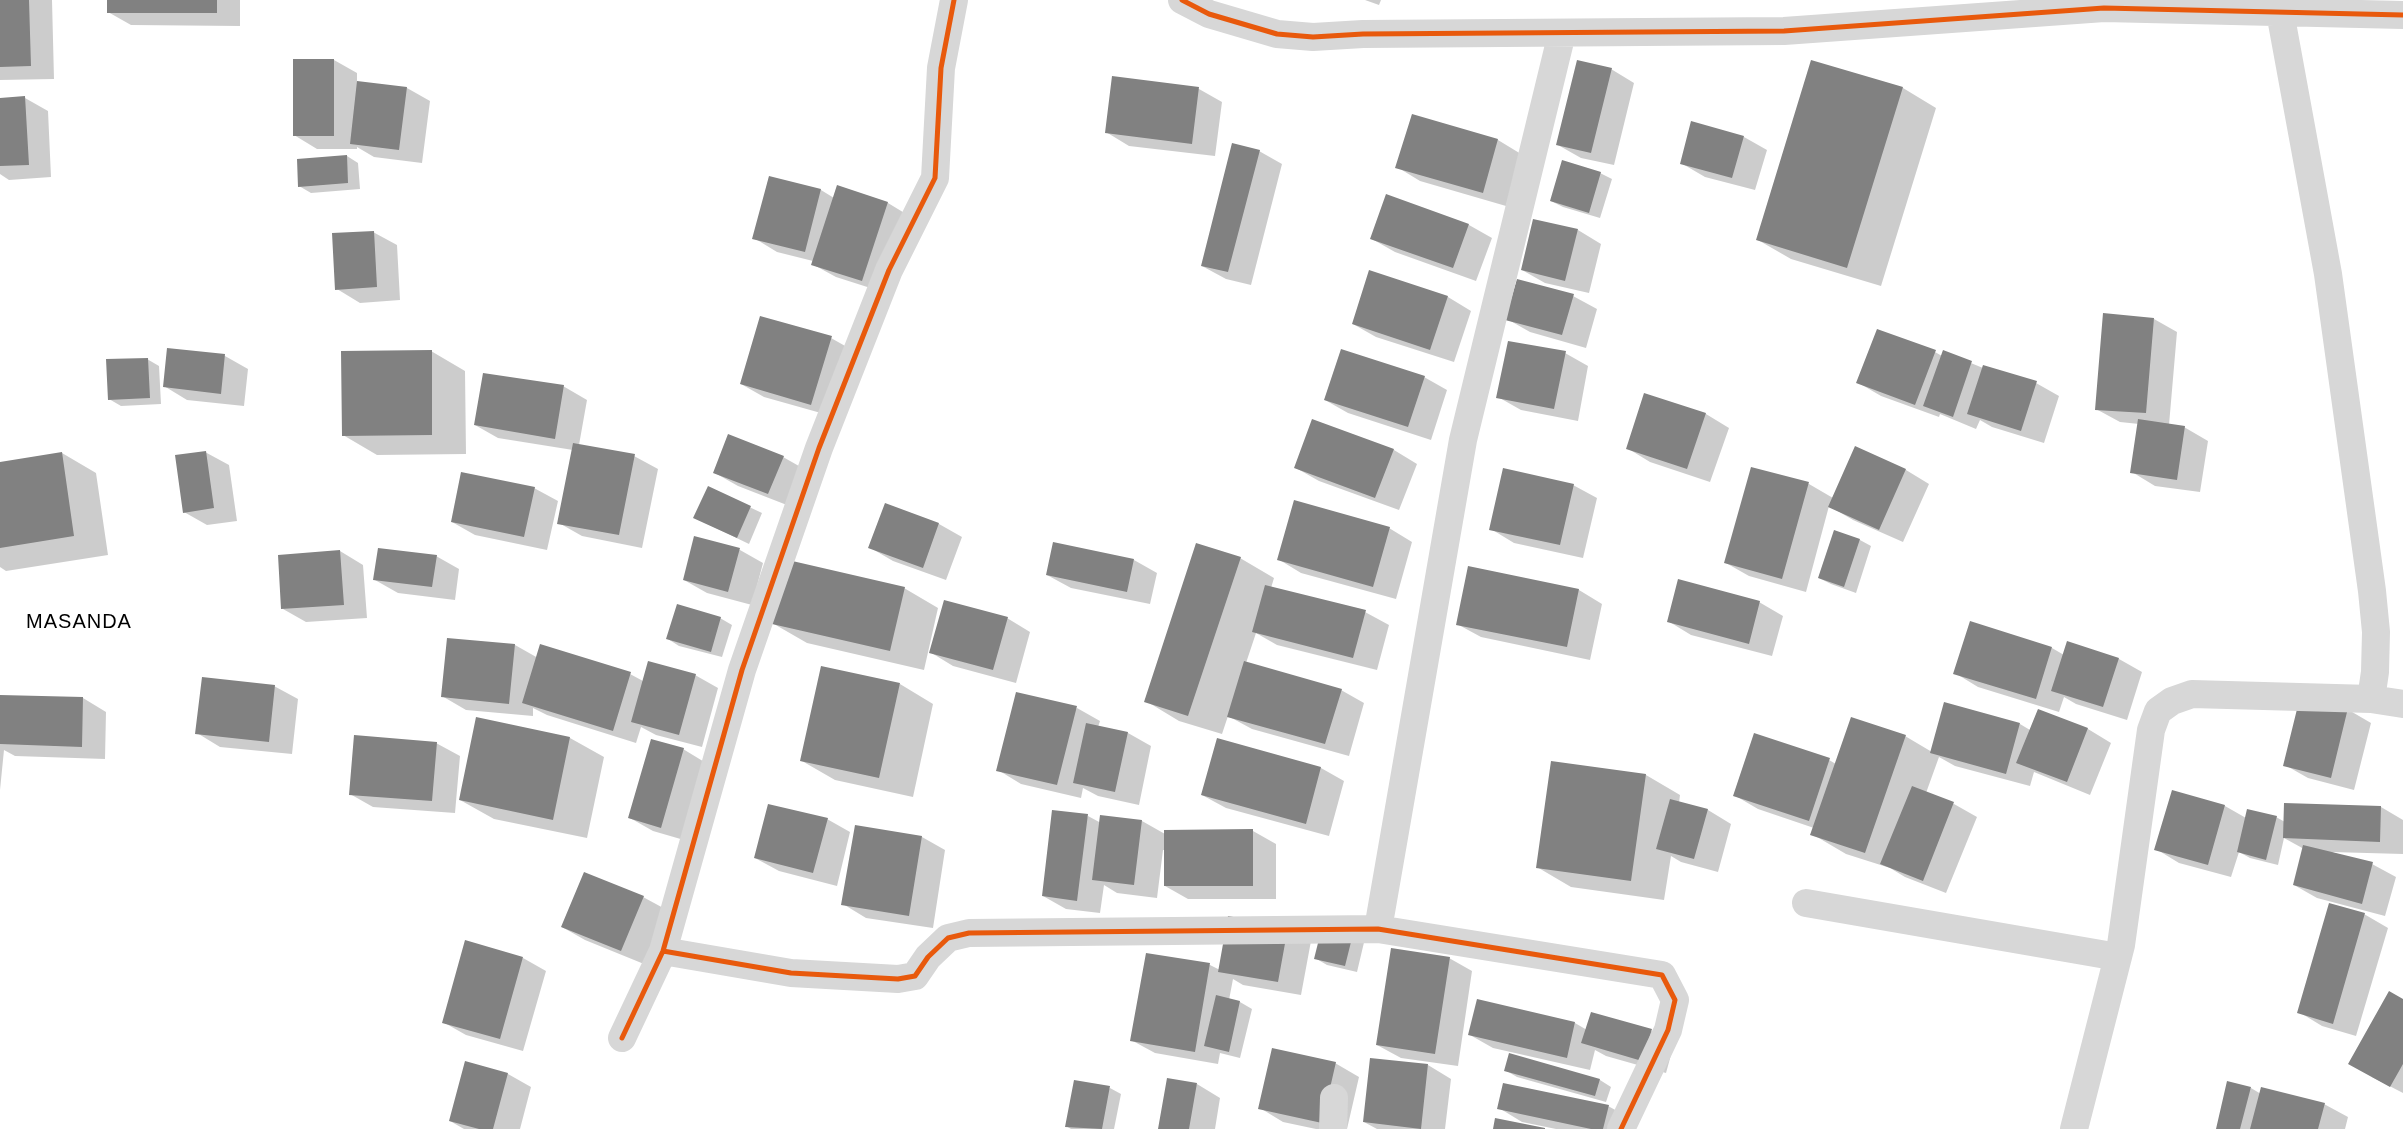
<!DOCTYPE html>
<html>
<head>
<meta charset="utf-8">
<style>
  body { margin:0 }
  canvas { display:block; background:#fff }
</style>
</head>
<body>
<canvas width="2403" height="1129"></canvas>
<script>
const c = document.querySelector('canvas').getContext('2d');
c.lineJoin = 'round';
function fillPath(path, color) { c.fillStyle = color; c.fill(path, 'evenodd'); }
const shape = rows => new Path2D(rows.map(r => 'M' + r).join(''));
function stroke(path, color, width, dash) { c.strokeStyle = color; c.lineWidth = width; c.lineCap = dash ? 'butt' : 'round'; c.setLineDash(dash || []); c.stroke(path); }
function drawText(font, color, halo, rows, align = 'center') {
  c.font = font + ' Arial,sans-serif'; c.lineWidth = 5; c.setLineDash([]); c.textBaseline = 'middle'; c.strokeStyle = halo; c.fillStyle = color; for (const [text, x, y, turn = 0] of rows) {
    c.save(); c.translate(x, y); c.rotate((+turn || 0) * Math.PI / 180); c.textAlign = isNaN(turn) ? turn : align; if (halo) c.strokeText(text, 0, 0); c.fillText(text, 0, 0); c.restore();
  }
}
fillPath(shape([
  [0,0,52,0,54,79,0,80],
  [108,0,240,0,240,26,131,25,108,12],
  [1365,0,1381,0,1379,5],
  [334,60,357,73,357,82,407,88,430,101,422,163,374,157,357,147,357,149,317,149,294,135],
  [1812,61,1903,88,1936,108,1881,286,1791,259,1758,240],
  [1611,69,1634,83,1614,165,1581,158,1558,145],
  [1113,78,1199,89,1222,102,1215,156,1129,146,1106,132],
  [25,98,48,111,51,177,9,180,0,174,0,99],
  [1412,115,1498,140,1521,154,1506,206,1420,181,1397,167],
  [1744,137,1767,150,1755,190,1705,177,1681,163],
  [1259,151,1282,164,1251,285,1226,279,1202,266],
  [347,156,358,163,360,189,311,193,299,186],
  [1600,173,1612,179,1600,218,1563,207,1551,201],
  [769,177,821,190,834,198,838,187,888,203,911,217,886,293,836,277,812,264,813,261,777,252,754,238],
  [1469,225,1492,238,1476,281,1395,252,1372,239],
  [1578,230,1601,244,1589,293,1545,283,1522,270],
  [373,232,397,245,400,300,360,303,337,289],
  [1370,272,1448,297,1471,311,1454,362,1376,337,1353,324],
  [1573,296,1597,309,1586,348,1530,332,1507,319],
  [2154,319,2177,332,2169,425,2184,427,2208,441,2200,492,2155,486,2132,472,2139,424,2120,422,2096,409],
  [831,338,854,351,835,417,764,397,741,384],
  [168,349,225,356,248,369,244,406,187,400,164,386],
  [431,351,465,371,466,454,377,455,343,435],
  [1935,352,1942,356,1944,352,1983,368,2036,383,2059,396,2044,443,1992,427,1980,420,1976,429,1940,414,1939,417,1881,396,1857,382],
  [1565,353,1588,366,1578,421,1521,410,1498,397],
  [147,359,159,366,161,404,121,406,109,399],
  [1424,377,1447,390,1431,440,1348,413,1325,400],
  [563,386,587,400,579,445,634,456,658,469,642,548,582,536,559,523,573,450,498,438,475,425],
  [1645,394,1706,414,1729,428,1710,482,1650,462,1627,448],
  [1313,420,1394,450,1417,464,1399,510,1319,481,1296,468],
  [1856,448,1906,470,1929,484,1903,542,1853,520,1829,506,1806,592,1749,576,1726,563,1752,468,1809,484,1833,498],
  [205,452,229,465,237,521,207,525,184,512],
  [62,453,96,473,108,555,6,571,0,567,0,463],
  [783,457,806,470,792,507,738,486,715,473],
  [1573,485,1597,498,1583,558,1514,543,1491,529],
  [534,488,558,501,547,550,475,535,452,522],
  [709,488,762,513,749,544,695,518],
  [886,504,939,524,962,537,946,580,893,561,869,547],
  [1389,528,1412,542,1396,599,1301,573,1278,559],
  [1835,531,1860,540,1871,546,1856,593,1831,584,1819,578],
  [695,538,740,550,763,563,752,605,707,593,684,580],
  [340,551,363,565,367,618,306,622,283,609],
  [436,556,459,569,455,600,398,593,375,580],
  [1240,558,1274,578,1271,588,1365,612,1389,625,1377,670,1277,645,1256,633,1246,663,1341,690,1364,703,1349,756,1252,729,1228,716,1222,734,1179,721,1146,701],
  [1134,560,1157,573,1150,604,1071,588,1047,575],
  [1469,568,1579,590,1602,604,1590,660,1481,637,1457,624],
  [904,588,938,608,924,670,807,643,774,624],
  [1759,602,1783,616,1772,656,1691,635,1668,621],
  [720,618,732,625,722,657,679,646,668,639],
  [1007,618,1030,632,1016,683,953,666,930,652],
  [448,639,515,645,538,658,630,674,643,681,695,675,718,688,702,747,656,735,641,727,636,743,547,715,533,708,533,716,466,710,442,696],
  [2052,648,2064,655,2119,659,2142,672,2127,720,2076,704,2064,697,2059,712,1978,687,1955,673],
  [900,684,933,704,913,797,835,780,802,761],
  [274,686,298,699,292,754,220,747,197,733],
  [0,696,83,698,106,712,105,759,15,756,4,750,0,790],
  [1077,708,1100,721,1098,727,1128,733,1151,746,1139,805,1098,796,1083,788,1081,798,1021,784,998,770],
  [2347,709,2371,723,2354,790,2308,778,2285,765],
  [2038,710,2088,729,2111,743,2090,795,2034,772,2030,786,1955,766,1939,757,1926,793,1954,804,1977,817,1946,893,1905,877,1890,868,1846,854,1812,834,1814,828,1758,809,1734,795,1829,760,1836,764,1905,736,1932,752,2020,724,2030,730],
  [477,719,570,738,604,757,587,838,494,819,460,800],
  [1217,740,1321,768,1344,781,1329,836,1226,808,1202,795],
  [436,743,460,756,455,813,373,807,350,794],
  [683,749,706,763,684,840,653,831,630,818],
  [1553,762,1646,775,1680,795,1679,803,1708,810,1731,824,1718,872,1681,862,1671,856,1664,900,1571,887,1537,867],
  [2173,791,2225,806,2246,818,2276,817,2285,822,2285,804,2381,807,2403,820,2403,854,2331,852,2372,864,2396,877,2385,916,2317,898,2294,885,2304,849,2284,838,2278,865,2250,858,2239,852,2231,877,2179,863,2156,849],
  [1088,816,1101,823,1102,817,1142,821,1165,834,1253,831,1276,844,1276,899,1188,899,1165,886,1165,850,1163,850,1157,898,1117,893,1104,885,1100,913,1066,909,1043,896],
  [827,819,850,832,837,886,779,871,755,858],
  [856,826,922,837,945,850,933,928,866,918,843,904],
  [643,897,667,910,644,964,585,940,562,927],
  [2364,914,2388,928,2356,1036,2322,1026,2299,1012],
  [1229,918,1311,941,1301,995,1243,985,1233,979,1229,1000,1240,1002,1252,1009,1240,1058,1220,1053,1218,1064,1155,1053,1131,1040,1147,954,1210,965,1220,970],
  [1366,934,1357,972,1327,965,1315,958],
  [523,958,546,971,523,1051,466,1035,443,1022],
  [1449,958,1472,971,1458,1066,1401,1058,1377,1045],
  [2403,1000,2403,1093,2372,1077],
  [1477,1001,1575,1023,1587,1030,1651,1031,1674,1044,1666,1073,1606,1056,1595,1050,1590,1070,1493,1048,1470,1035],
  [465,1063,508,1074,531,1087,520,1129,464,1129,450,1121],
  [1335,1063,1359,1077,1347,1129,1316,1129,1283,1122,1260,1108],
  [1428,1065,1451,1079,1445,1129,1377,1129,1364,1122],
  [1505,1070,1600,1080,1611,1087,1606,1102,1517,1077],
  [1197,1084,1220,1098,1215,1129,1160,1129],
  [1110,1088,1121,1094,1114,1129,1071,1129,1066,1126],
  [2251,1088,2261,1094,2324,1104,2348,1117,2345,1129,2217,1129],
  [1608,1106,1632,1119,1629,1129,1556,1129,1522,1122,1499,1108]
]), '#0003');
fillPath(shape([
  [0,0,29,0,31,66,0,67],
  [107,0,217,0,217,13,107,13],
  [293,59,334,59,334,136,293,136],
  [1577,60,1612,68,1591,153,1556,145],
  [1811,60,1903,87,1847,268,1756,240],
  [1112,76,1199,87,1192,144,1105,133],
  [357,81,407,87,399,150,350,144],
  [25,96,29,165,0,166,0,98],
  [1412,114,1498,139,1483,193,1395,168],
  [1691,121,1744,136,1732,178,1680,164],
  [1232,143,1260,150,1228,272,1201,266],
  [347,155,348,183,298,187,297,159],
  [1562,160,1601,172,1589,213,1550,201],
  [769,176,821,189,805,252,752,239],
  [837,185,888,202,862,281,811,265],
  [1386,194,1469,224,1453,268,1370,239],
  [1533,219,1578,229,1565,281,1521,270],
  [374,231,377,287,335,290,332,233],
  [1369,270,1448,296,1430,350,1352,324],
  [1517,279,1574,294,1562,335,1505,320],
  [2103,313,2154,318,2146,413,2095,410],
  [760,316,832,336,811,405,740,384],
  [1877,329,1936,350,1915,405,1856,383],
  [1508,341,1566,351,1554,409,1496,398],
  [167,348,225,354,221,394,163,387],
  [1341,349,1425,376,1408,427,1324,400],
  [432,350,432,435,342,436,341,351],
  [1943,350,1972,361,1953,417,1923,406],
  [148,358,150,398,108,400,106,359],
  [1983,365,2037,381,2021,431,1967,414],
  [483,373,564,385,555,439,474,425],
  [1644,393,1706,413,1687,469,1626,449],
  [1312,419,1394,449,1375,498,1294,468],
  [2138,419,2185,426,2177,480,2130,473],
  [728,434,784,456,768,494,713,473],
  [573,443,635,454,619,535,557,524],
  [1855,446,1906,469,1879,530,1828,507],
  [206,451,214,508,183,513,175,455],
  [62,452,74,536,0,548,0,462],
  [1751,467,1809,482,1782,579,1724,563],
  [1503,468,1574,484,1560,545,1489,530],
  [461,472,535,487,524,537,451,522],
  [708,486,751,506,737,538,693,518],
  [1294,500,1390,527,1373,587,1277,560],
  [885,503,939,523,923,568,868,548],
  [1834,530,1860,539,1844,587,1818,578],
  [694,536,740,548,728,592,683,580],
  [1053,542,1134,559,1127,592,1046,575],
  [1196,543,1241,557,1188,716,1144,702],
  [378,548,437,555,432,587,373,580],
  [340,550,344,605,281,609,278,555],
  [788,560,905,587,890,651,772,624],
  [1468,566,1579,589,1567,647,1456,625],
  [1678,579,1760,601,1749,644,1667,622],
  [1265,585,1366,610,1353,658,1252,632],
  [944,600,1008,617,993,670,929,653],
  [677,604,721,617,711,652,666,639],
  [1970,621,2052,647,2036,699,1953,674],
  [447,638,515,644,509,704,441,697],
  [2067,641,2119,658,2103,707,2051,691],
  [540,644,631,672,613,731,522,703],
  [648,661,696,674,679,735,631,722],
  [1244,661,1342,689,1325,744,1227,717],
  [821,666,900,683,879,778,800,761],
  [202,677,275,685,269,742,195,734],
  [1016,692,1077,706,1057,785,996,771],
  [0,695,83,697,82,747,0,744],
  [2300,697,2348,708,2331,778,2283,766],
  [1944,702,2020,723,2006,774,1930,753],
  [2038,709,2088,728,2067,782,2016,763],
  [476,717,570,737,553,820,459,800],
  [1851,717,1906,735,1865,853,1810,835],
  [1086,723,1128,732,1115,792,1073,783],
  [1754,733,1830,758,1809,821,1733,796],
  [354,735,437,742,432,801,349,795],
  [1217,738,1321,767,1306,824,1201,795],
  [651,739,684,748,661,828,628,818],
  [1551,761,1646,774,1631,881,1536,868],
  [1912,786,1954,802,1923,881,1880,864],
  [2172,790,2225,805,2208,865,2154,850],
  [1670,799,1708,809,1694,859,1656,849],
  [2284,803,2381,806,2380,842,2283,838],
  [768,804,828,818,813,873,754,858],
  [2247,809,2277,816,2266,860,2237,852],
  [1052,810,1088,814,1077,901,1042,896],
  [1100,815,1142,820,1134,885,1092,880],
  [855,825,922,836,909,916,841,905],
  [1253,829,1253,886,1164,886,1164,830],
  [2303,845,2373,862,2362,904,2293,885],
  [584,872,644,896,621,951,561,927],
  [2329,903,2365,913,2333,1024,2297,1013],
  [1228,916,1288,927,1278,982,1218,972],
  [1324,919,1355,926,1345,966,1314,959],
  [465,940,523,957,500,1039,442,1023],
  [1391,948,1450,957,1435,1054,1376,1045],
  [1146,953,1210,963,1195,1052,1130,1041],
  [2389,991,2403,999,2403,1064,2390,1087,2348,1064],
  [1216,995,1240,1001,1229,1052,1204,1046],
  [1477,999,1575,1022,1567,1058,1468,1035],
  [1591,1012,1652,1029,1642,1061,1581,1043],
  [1272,1048,1336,1062,1322,1123,1258,1109],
  [1509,1053,1600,1079,1595,1096,1504,1071],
  [1370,1058,1428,1064,1421,1129,1363,1122],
  [465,1061,508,1073,493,1129,479,1129,449,1121],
  [1167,1078,1197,1083,1189,1129,1158,1129],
  [1074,1080,1110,1086,1102,1129,1065,1127],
  [2227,1081,2251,1087,2240,1129,2216,1129],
  [1503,1083,1609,1105,1603,1129,1591,1129,1497,1109],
  [2261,1087,2325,1103,2318,1129,2250,1129],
  [1495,1118,1545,1128,1545,1129,1493,1129]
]), '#818181');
stroke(shape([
  [1182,0,1209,14,1277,34,1313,37,1363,34,1784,31,2104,8,2403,15],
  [2280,12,2328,274,2372,591,2376,632,2375,672,2371,699],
  [1806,903,2118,957],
  [1378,929,1463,440,1562,33],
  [663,951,791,973,898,979,915,976,928,957,948,938,969,933,1378,929,1662,975,1675,1000,1668,1030,1621,1129],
  [622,1038,663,951,742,670,819,448,889,270,935,178,941,68,954,0],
  [1333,1129,1334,1098],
  [2074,1129,2121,945,2151,730,2158,711,2172,701,2192,694,2371,699,2403,704]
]), '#d7d7d7', 28);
stroke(shape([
  [1182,0,1209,14,1277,34,1313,37,1363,34,1784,31,2104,8,2403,15],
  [663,951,791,973,898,979,915,976,928,957,948,938,969,933,1378,929,1662,975,1675,1000,1668,1030,1621,1129],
  [622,1038,663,951,742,670,819,448,889,270,935,178,941,68,954,0]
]), '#e8590c', 5);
c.letterSpacing = '1px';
drawText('20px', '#000', '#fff', [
  ["MASANDA",79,622]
]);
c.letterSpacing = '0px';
</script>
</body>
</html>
